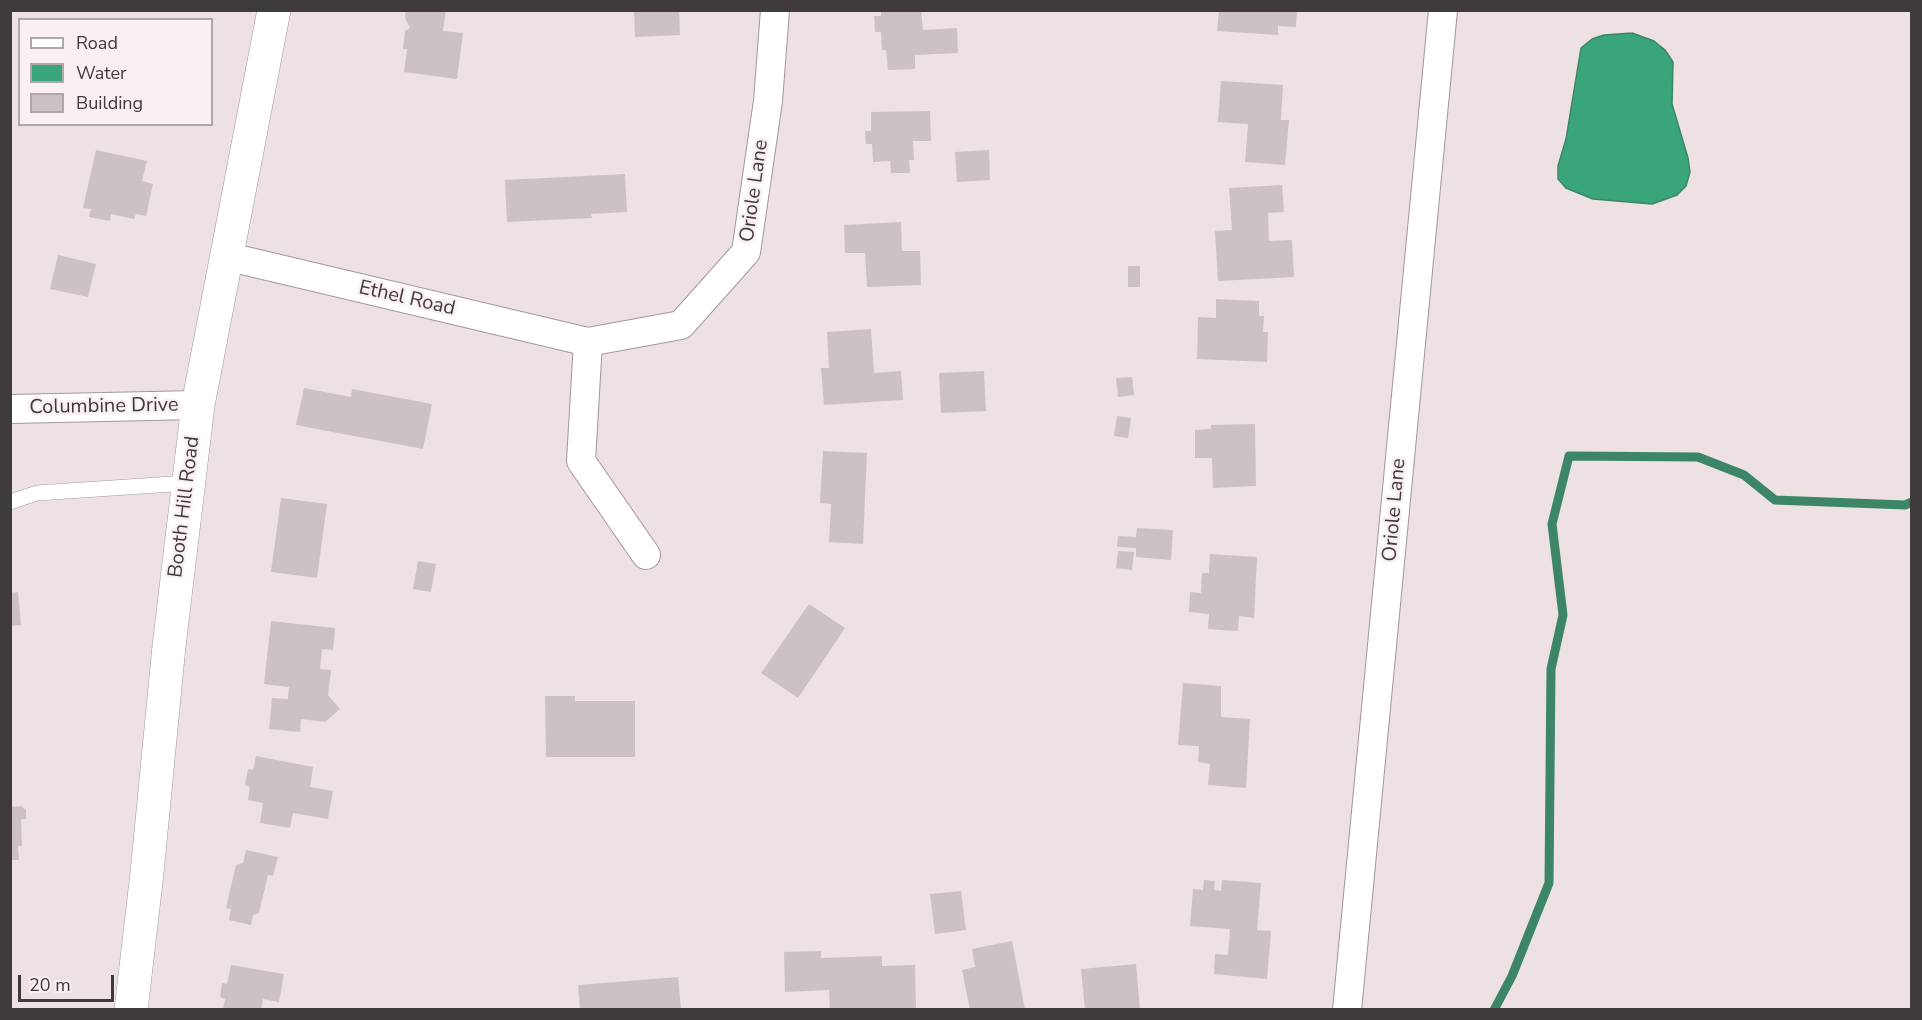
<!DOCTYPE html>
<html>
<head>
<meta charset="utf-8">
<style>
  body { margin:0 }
  #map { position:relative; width:1922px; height:1020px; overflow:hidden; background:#ede1e4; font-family:"Nunito Sans",sans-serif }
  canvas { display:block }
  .frame { position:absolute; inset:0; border:12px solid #3f3a3b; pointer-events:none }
  .legend { position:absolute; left:18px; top:18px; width:195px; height:108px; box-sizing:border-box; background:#faeff1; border:2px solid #afa7a8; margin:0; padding:8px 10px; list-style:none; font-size:18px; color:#3f3a3b }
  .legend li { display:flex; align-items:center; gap:12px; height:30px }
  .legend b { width:30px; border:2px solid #afa7a8 }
  .scale { position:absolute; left:18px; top:975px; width:96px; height:27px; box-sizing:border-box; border:3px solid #3f3a3b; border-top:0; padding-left:8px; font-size:18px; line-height:21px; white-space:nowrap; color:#3f3a3b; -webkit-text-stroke:4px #faeff1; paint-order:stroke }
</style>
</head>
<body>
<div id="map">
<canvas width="1922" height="1020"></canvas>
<div class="frame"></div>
<ul class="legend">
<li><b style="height:8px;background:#fff"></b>Road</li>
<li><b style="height:16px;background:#3aa57a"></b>Water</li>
<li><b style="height:16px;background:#ccc1c4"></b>Building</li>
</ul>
<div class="scale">20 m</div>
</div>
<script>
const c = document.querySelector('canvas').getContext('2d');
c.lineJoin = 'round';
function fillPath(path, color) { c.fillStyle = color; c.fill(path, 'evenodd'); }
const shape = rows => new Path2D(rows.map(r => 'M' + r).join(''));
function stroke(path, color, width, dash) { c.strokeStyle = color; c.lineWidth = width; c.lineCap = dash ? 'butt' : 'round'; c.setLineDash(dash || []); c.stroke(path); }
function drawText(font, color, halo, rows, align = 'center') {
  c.font = font + ' "Nunito Sans",sans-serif'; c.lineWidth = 5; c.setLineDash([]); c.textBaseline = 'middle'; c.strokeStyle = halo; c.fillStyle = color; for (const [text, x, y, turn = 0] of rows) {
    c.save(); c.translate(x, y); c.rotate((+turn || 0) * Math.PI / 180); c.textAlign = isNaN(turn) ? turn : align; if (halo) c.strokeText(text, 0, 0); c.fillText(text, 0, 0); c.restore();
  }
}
const water = shape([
  [1632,33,1654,41,1665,50,1673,62,1672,104,1688,158,1690,172,1686,186,1677,195,1652,204,1593,199,1566,188,1558,179,1558,166,1566,139,1581,48,1592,39,1604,35,1632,33]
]);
fillPath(water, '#3aa57a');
stroke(water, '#3c8567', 1.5);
stroke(shape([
  [1494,1010,1512,976,1549,883,1551,669,1563,615,1552,524,1569,456,1698,457,1744,475,1775,500,1905,505,1912,502]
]), '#3c8567', 9);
fillPath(shape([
  [406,10,446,10,443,31,463,33,457,79,404,72,407,49,403,49,405,31,410,28,405,18],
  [634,10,679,10,680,35,635,37],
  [881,10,921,10,923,30,957,28,958,53,915,55,915,69,888,70,886,50,882,50,881,32,875,32,874,16,881,16],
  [1219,10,1297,10,1296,27,1278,26,1278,35,1217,31],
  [1221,81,1283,85,1281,120,1289,120,1285,165,1245,162,1248,124,1218,122],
  [930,111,931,141,913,141,914,160,909,160,910,173,891,173,890,161,873,162,872,144,866,144,865,131,871,131,871,112],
  [96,150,147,161,142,181,153,184,146,216,136,214,134,219,111,214,110,221,89,217,91,209,83,208],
  [989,150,990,180,957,182,955,152],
  [625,174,627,212,591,214,592,218,507,222,505,180],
  [1282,185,1284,212,1268,213,1269,241,1292,240,1294,277,1218,281,1215,231,1232,230,1229,188],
  [901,222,902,251,920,251,921,285,867,287,865,253,845,253,844,225],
  [58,255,96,264,88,297,50,289],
  [1128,266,1140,266,1140,287,1128,287],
  [1216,299,1259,301,1259,316,1264,316,1263,332,1268,332,1267,362,1197,359,1198,317,1216,318],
  [871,329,874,373,901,371,903,400,824,405,821,368,829,368,827,332],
  [984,371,986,411,941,413,939,373],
  [1132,377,1134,395,1118,397,1116,378],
  [304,388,351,397,352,389,432,404,423,449,296,425],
  [1117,416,1131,418,1128,438,1114,436],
  [1255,424,1256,486,1213,488,1212,458,1195,458,1195,430,1211,429,1211,425],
  [823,451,867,453,863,544,829,542,831,504,820,503],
  [281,498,327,504,317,578,271,572],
  [1137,528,1173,530,1171,560,1136,557,1136,548,1117,547,1118,536,1136,537],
  [1118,551,1134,552,1132,570,1116,568],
  [1210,554,1257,557,1254,618,1239,616,1238,631,1208,629,1209,614,1189,612,1190,592,1201,593,1202,573,1209,573],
  [418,561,436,564,431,592,413,589],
  [18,592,21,625,10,626,10,593],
  [809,604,845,628,798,698,761,673],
  [271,621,335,628,333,650,322,649,320,669,331,670,328,695,340,709,325,722,301,719,300,732,269,729,272,698,288,699,289,687,264,684],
  [1183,683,1221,686,1221,717,1250,719,1246,788,1208,785,1210,764,1198,762,1199,746,1178,745],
  [545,696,575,696,575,701,635,701,635,757,546,757],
  [256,756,313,767,310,787,333,791,328,819,293,813,290,828,260,823,263,803,248,800,250,787,245,785,248,769,253,770],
  [21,806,26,810,26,819,21,819,22,846,18,846,19,860,10,860,10,807],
  [246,850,278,857,273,876,268,875,259,913,253,915,251,925,229,920,231,909,226,908,236,865,243,863],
  [1204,880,1215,881,1214,890,1221,891,1222,880,1261,883,1257,930,1271,931,1267,979,1214,974,1215,954,1228,955,1230,929,1190,926,1193,889,1203,890],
  [961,891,966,930,935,934,930,894],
  [1012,941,1025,1010,970,1010,962,970,975,967,972,949],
  [821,951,821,958,882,956,882,966,915,965,916,1010,830,1010,829,990,785,992,784,952],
  [1136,964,1140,1010,1085,1010,1081,969],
  [231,965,284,974,279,1002,263,999,261,1010,223,1010,225,999,220,997,222,983,227,984],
  [678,977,681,1010,580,1010,578,985]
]), '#ccc1c4');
const lane = shape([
  [10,502,37,493,188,483]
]);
const street = shape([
  [225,256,588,342,681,325,746,252,768,101,775,10],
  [588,342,581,461,646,555],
  [10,409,198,405],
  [1347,1010,1443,10]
]);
const secondary = shape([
  [131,1010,147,873,169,646,198,405,274,10]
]);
stroke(lane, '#a3989a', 16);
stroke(street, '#a3989a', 30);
stroke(secondary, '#a3989a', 34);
stroke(lane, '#fff', 15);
stroke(street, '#fff', 28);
stroke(secondary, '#fff', 33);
drawText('20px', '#3f3a3b', '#faeff1', [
  ["Oriole Lane",755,191,-82],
  ["Ethel Road",407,299,13],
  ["Columbine Drive",104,407,-1],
  ["Booth Hill Road",185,507,-83],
  ["Oriole Lane",1395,510,-85]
]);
</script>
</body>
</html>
